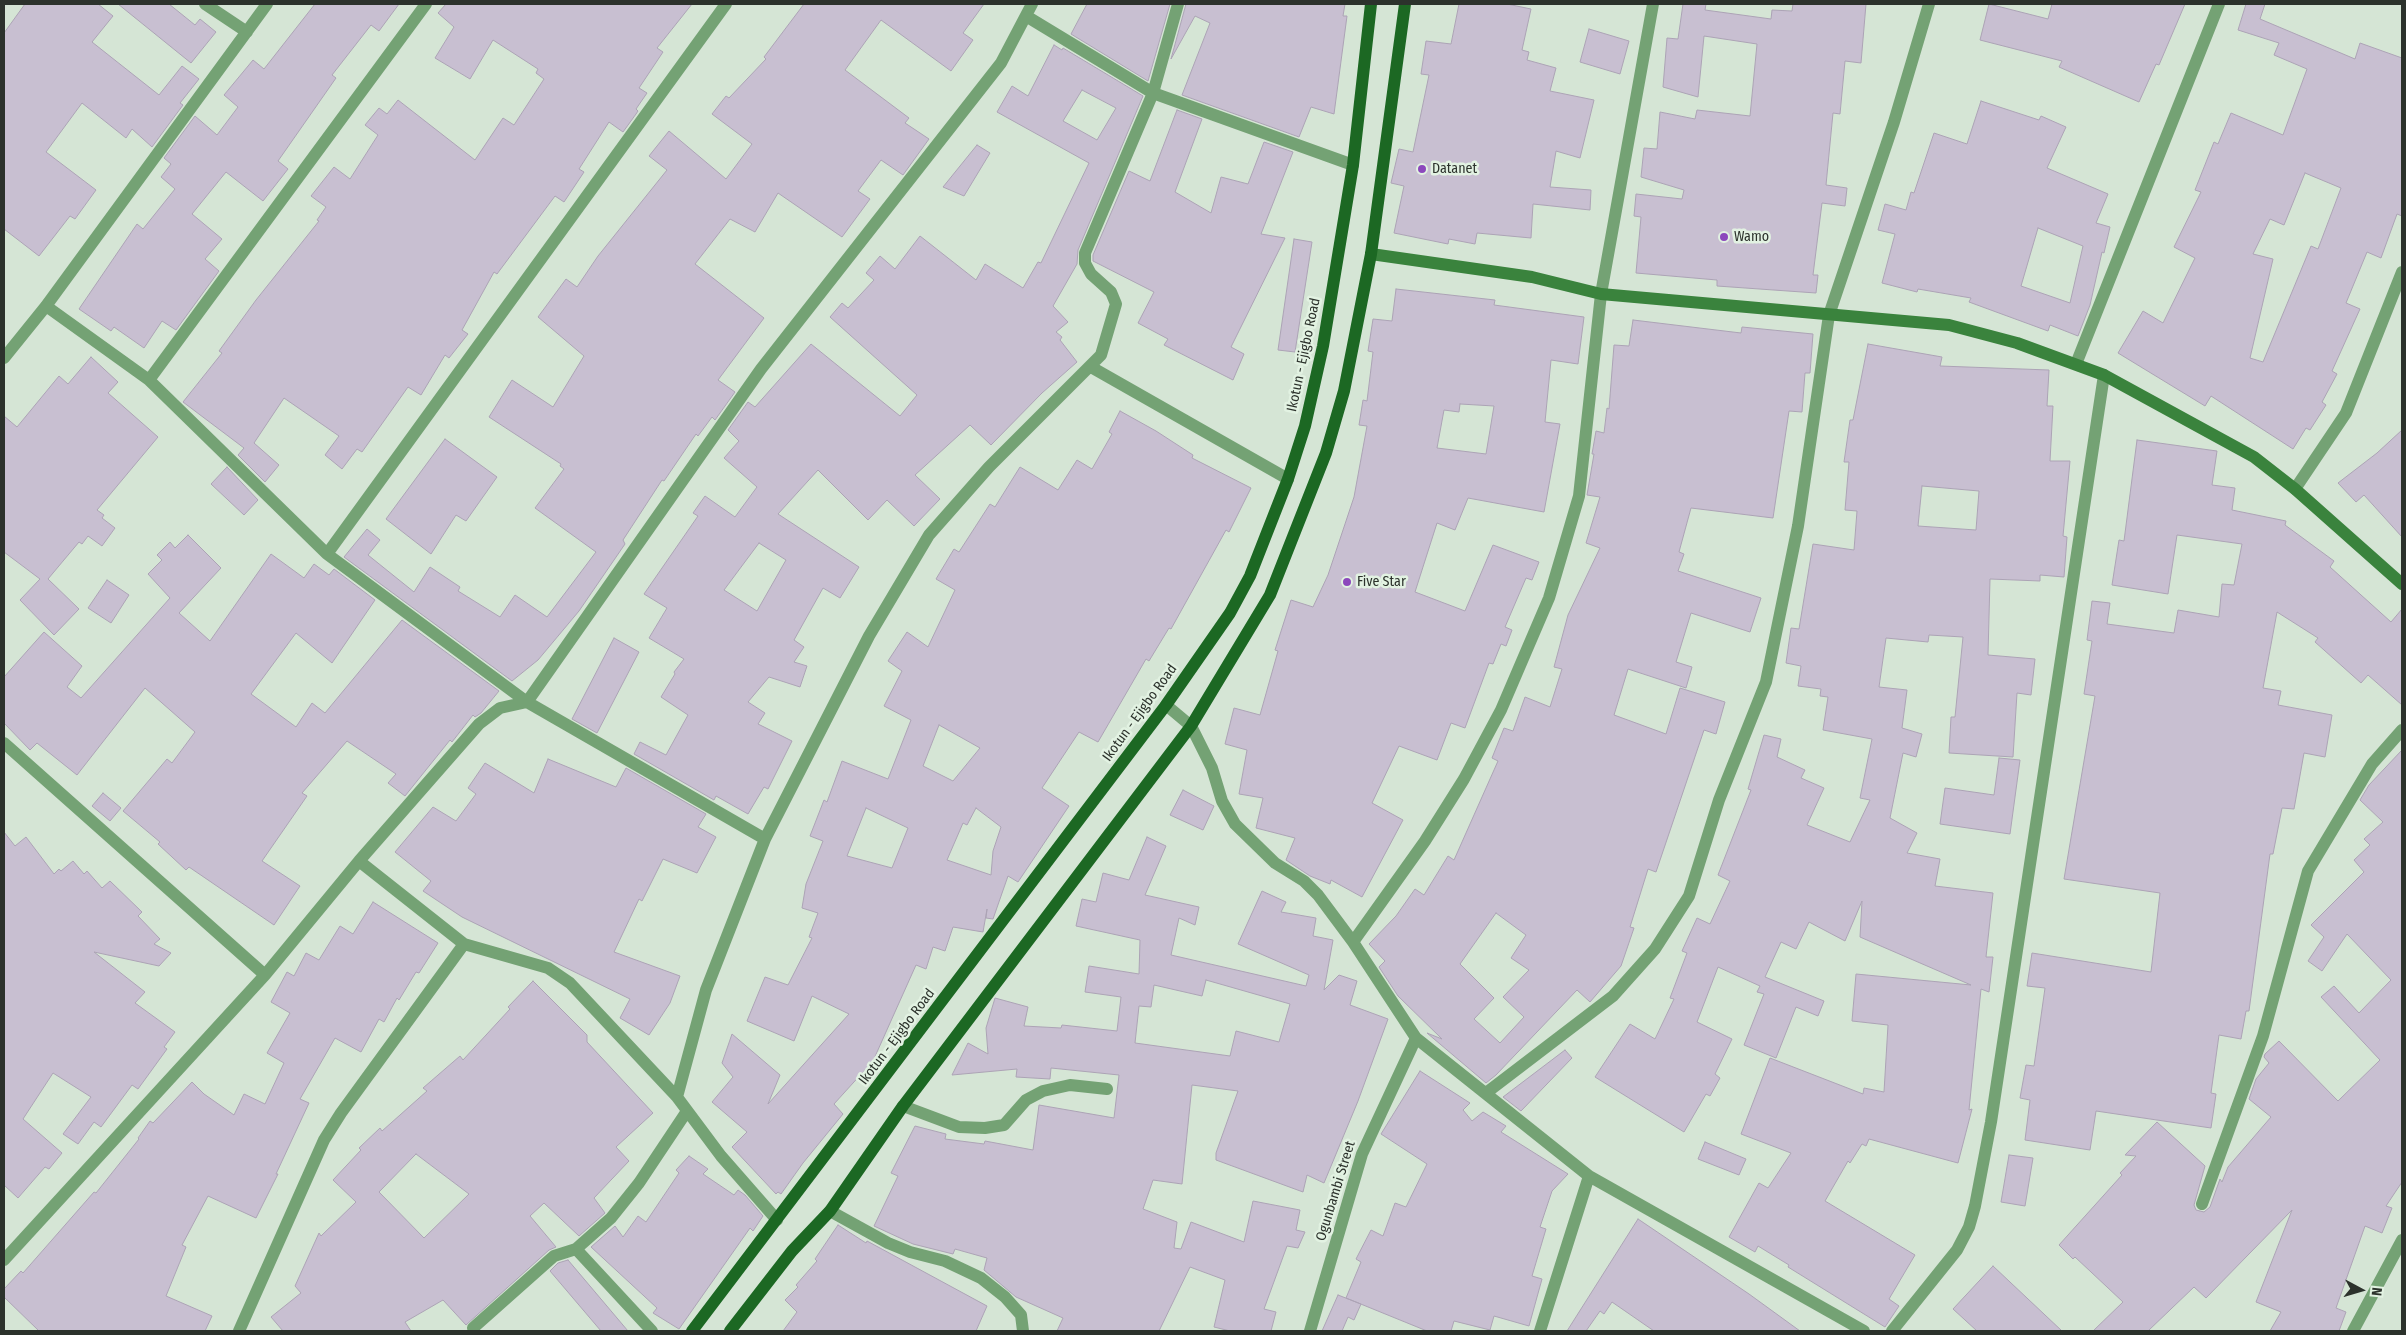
<!DOCTYPE html>
<html>
<head>
<meta charset="utf-8">
<style>
  body { margin:0 }
  #map { position:relative; width:2406px; height:1335px; overflow:hidden; background:#d5e5d5; font-family:"Fira Sans Condensed",sans-serif }
  canvas { display:block }
  .frame { position:absolute; inset:0; border:5px solid #2c322c; pointer-events:none }
  .north { position:absolute; left:2336px; top:1265px; width:50px; height:50px; -webkit-text-stroke:4px #e2f2e2; paint-order:stroke; rotate:96deg; font-size:14px; font-weight:700; line-height:20px; text-align:center; color:#2c322c }
  .north::after { content:''; display:block; margin:auto; width:18px; height:22px; background:#2c322c; clip-path:polygon(50% 0,100% 100%,50% 72%,0 100%) }
</style>
</head>
<body>
<div id="map">
<canvas width="2406" height="1335"></canvas>
<div class="frame"></div>
<div class="north">N</div>
</div>
<script>
const c = document.querySelector('canvas').getContext('2d');
c.lineJoin = 'round';
function fillPath(path, color) { c.fillStyle = color; c.fill(path, 'evenodd'); }
const shape = rows => new Path2D(rows.map(r => 'M' + r).join(''));
function stroke(path, color, width, dash) { c.strokeStyle = color; c.lineWidth = width; c.lineCap = dash ? 'butt' : 'round'; c.setLineDash(dash || []); c.stroke(path); }
function drawText(font, color, halo, rows, align = 'center') {
  c.font = font + ' "Fira Sans Condensed",sans-serif'; c.lineWidth = 5; c.setLineDash([]); c.textBaseline = 'middle'; c.strokeStyle = halo; c.fillStyle = color; for (const [text, x, y, turn = 0] of rows) {
    c.save(); c.translate(x, y); c.rotate((+turn || 0) * Math.PI / 180); c.textAlign = isNaN(turn) ? turn : align; if (halo) c.strokeText(text, 0, 0); c.fillText(text, 0, 0); c.restore();
  }
}
const building = shape([
  [25,4,98,4,113,16,92,42,159,95,182,66,199,79,180,103,183,105,152,147,132,129,126,138,82,103,46,152,96,190,75,219,70,216,39,256,4,229,4,33,25,4],
  [118,4,169,4,195,25,200,19,216,32,191,63,118,4],
  [315,4,399,4,379,31,371,25,332,75,336,78,278,161,288,169,263,201,226,172,192,214,222,239,205,259,219,271,176,330,162,321,144,348,114,327,111,331,79,309,137,224,143,229,175,189,161,177,171,164,164,158,195,116,217,135,238,107,224,95,253,60,264,69,315,4],
  [446,4,692,4,657,48,663,52,639,88,647,93,636,109,638,111,636,114,623,132,609,122,579,169,584,172,564,202,555,196,497,274,494,272,462,330,468,334,449,358,445,355,421,395,408,387,362,452,357,449,342,469,325,455,339,436,284,398,254,443,279,465,265,482,238,455,244,448,183,402,222,353,219,351,256,300,319,221,317,220,326,207,311,196,334,167,350,179,378,135,365,125,379,108,387,114,398,100,475,160,503,118,514,125,544,79,536,73,538,69,493,40,470,79,435,58,454,27,438,13,446,4],
  [804,4,984,4,963,33,973,40,951,71,881,20,845,70,909,118,905,123,929,139,903,175,881,160,858,191,870,199,842,237,778,193,755,232,730,219,695,264,764,318,718,380,735,392,715,420,712,417,698,436,696,434,664,481,662,480,623,540,625,544,579,611,538,660,512,681,344,557,367,529,380,540,368,555,414,592,430,567,460,587,458,591,500,617,515,595,547,617,596,552,535,508,564,469,560,466,561,464,489,417,512,380,553,407,584,356,538,317,566,279,577,287,598,256,667,170,649,156,669,131,726,179,752,144,712,114,726,96,729,98,766,59,764,57,804,4],
  [1087,4,1170,4,1148,81,1071,34,1087,4],
  [1186,4,1345,4,1343,16,1347,16,1334,114,1311,107,1299,137,1182,95,1210,23,1195,16,1171,59,1186,4],
  [1459,4,1507,4,1531,9,1522,50,1529,52,1527,60,1556,68,1550,91,1594,100,1580,158,1556,151,1550,187,1591,190,1590,210,1533,204,1531,238,1477,233,1475,244,1449,239,1448,244,1394,233,1404,186,1391,183,1399,149,1413,152,1429,75,1421,74,1426,41,1451,44,1459,4],
  [1683,4,1706,4,1705,10,1771,19,1772,10,1792,11,1793,4,1866,4,1861,63,1845,61,1840,114,1833,113,1826,185,1847,188,1845,206,1822,203,1813,275,1818,275,1816,293,1717,286,1717,280,1636,273,1641,217,1634,216,1636,194,1682,199,1684,190,1641,177,1644,148,1657,149,1660,112,1695,119,1697,110,1750,116,1757,44,1704,36,1698,97,1663,87,1667,38,1678,39,1683,4],
  [1989,4,2048,19,2052,4,2185,4,2159,65,2156,64,2139,102,2059,67,2062,61,1980,40,1989,4],
  [2246,4,2265,4,2260,19,2355,59,2360,43,2402,58,2402,216,2397,214,2381,258,2367,252,2346,303,2360,309,2332,371,2337,374,2322,402,2326,405,2310,430,2306,428,2293,449,2211,396,2205,406,2118,353,2143,311,2163,323,2195,258,2174,247,2201,192,2195,190,2214,142,2218,144,2231,113,2283,135,2307,69,2274,55,2279,43,2238,30,2246,4],
  [2305,173,2341,188,2318,249,2311,246,2263,362,2250,358,2273,259,2253,254,2270,219,2284,225,2305,173],
  [1589,29,1629,41,1620,74,1580,62,1589,29],
  [1054,45,1062,50,1063,48,1143,96,1078,250,1077,264,1053,306,1068,322,1056,332,1062,337,1060,340,1077,362,1042,393,991,445,970,425,915,475,940,499,914,526,887,500,868,520,818,470,778,514,859,567,840,598,823,588,794,640,804,647,794,662,807,666,800,687,769,677,748,702,765,713,758,724,792,741,768,789,764,787,748,814,716,796,714,800,634,754,640,742,666,755,688,715,661,697,675,674,674,672,684,659,649,638,667,608,644,594,698,516,693,513,705,496,735,517,757,487,724,458,739,441,728,430,748,402,755,407,811,344,900,416,917,395,830,317,842,303,848,308,874,280,866,273,880,256,895,269,920,236,976,280,985,264,1023,288,1038,262,1041,263,1089,163,997,112,1012,86,1028,96,1054,45],
  [1082,90,1116,108,1097,140,1063,121,1082,90],
  [759,543,786,560,757,611,724,590,759,543],
  [1981,101,2039,120,2041,116,2066,127,2047,168,2108,194,2096,223,2110,227,2104,253,2102,252,2090,305,2078,336,2050,325,2048,331,1969,302,1971,298,1918,289,1917,292,1882,283,1895,234,1878,230,1885,204,1906,210,1911,192,1914,193,1934,133,1967,144,1981,101],
  [2038,228,2083,246,2070,303,2021,286,2038,228],
  [1177,110,1202,119,1175,192,1211,213,1221,177,1248,184,1264,142,1293,152,1261,234,1285,238,1231,347,1244,354,1233,380,1164,345,1168,339,1138,323,1154,292,1093,261,1093,255,1129,171,1150,181,1177,110],
  [977,145,990,153,964,196,943,187,977,145],
  [1294,239,1312,242,1295,352,1278,350,1294,239],
  [1396,289,1495,300,1494,305,1584,317,1578,364,1551,360,1545,422,1560,424,1544,512,1468,498,1455,530,1437,523,1415,592,1465,611,1493,545,1539,562,1532,580,1526,578,1505,627,1512,630,1506,646,1501,644,1493,664,1489,663,1465,728,1451,723,1437,760,1399,746,1372,803,1403,820,1362,897,1331,880,1330,884,1310,876,1286,860,1295,838,1256,828,1263,798,1239,794,1247,750,1225,744,1234,708,1260,715,1278,651,1275,650,1291,600,1313,607,1328,575,1354,497,1367,426,1359,425,1363,400,1367,401,1373,352,1368,351,1373,319,1392,321,1396,289],
  [1460,404,1494,406,1486,454,1437,448,1444,410,1459,412,1460,404],
  [1633,320,1741,333,1742,327,1813,334,1810,373,1805,373,1802,412,1789,411,1773,518,1691,508,1679,552,1684,554,1678,571,1761,598,1750,632,1691,613,1676,662,1692,667,1686,688,1628,669,1614,715,1666,734,1680,688,1725,702,1716,734,1704,730,1656,872,1648,869,1630,927,1634,928,1621,966,1590,1002,1577,990,1496,1075,1486,1083,1427,1033,1442,1039,1398,996,1379,967,1385,961,1369,944,1396,916,1415,889,1424,895,1448,856,1454,860,1498,761,1492,758,1504,728,1513,731,1525,697,1550,707,1562,669,1554,667,1568,615,1600,548,1586,543,1600,497,1587,495,1594,454,1592,454,1596,431,1604,433,1607,408,1609,409,1614,345,1629,346,1633,320],
  [1496,913,1526,935,1511,958,1529,970,1503,997,1524,1017,1500,1043,1474,1019,1494,998,1460,964,1496,913],
  [1868,344,1942,357,1940,366,2049,370,2047,406,2053,406,2050,461,2070,461,2063,536,2067,537,2064,577,2040,575,2040,581,1990,579,1988,655,2035,659,2031,695,2017,693,2013,757,1949,753,1951,717,1955,717,1963,637,1929,635,1928,642,1886,638,1879,687,1907,690,1902,728,1922,734,1916,757,1903,753,1890,818,1917,833,1907,853,1940,859,1935,886,1993,893,1986,957,1993,957,1989,992,1981,989,1969,1110,1972,1109,1958,1163,1869,1139,1866,1146,1862,1144,1850,1163,1848,1161,1825,1201,1915,1255,1889,1299,1899,1306,1885,1327,1788,1267,1789,1265,1758,1246,1755,1252,1729,1237,1759,1183,1768,1188,1791,1153,1741,1134,1770,1058,1863,1094,1864,1088,1884,1092,1888,1025,1852,1021,1856,974,1971,985,1860,937,1862,901,1845,941,1809,922,1796,949,1781,942,1765,977,1824,1001,1818,1016,1796,1007,1776,1058,1744,1045,1764,994,1757,992,1760,986,1718,967,1697,1022,1732,1039,1715,1074,1720,1078,1710,1096,1706,1094,1684,1132,1595,1077,1630,1024,1655,1039,1674,999,1670,998,1687,953,1682,951,1697,918,1710,924,1730,881,1718,875,1751,790,1748,789,1764,735,1781,739,1777,757,1805,770,1801,778,1824,788,1807,825,1850,842,1870,800,1860,798,1872,739,1823,730,1828,697,1820,696,1821,689,1798,686,1801,666,1786,663,1791,628,1799,629,1813,544,1854,550,1857,511,1845,510,1849,462,1844,462,1850,420,1853,420,1868,344],
  [1922,486,1979,491,1976,530,1918,526,1922,486],
  [91,357,118,382,108,393,158,437,97,510,104,515,102,518,115,528,102,546,88,536,82,544,79,542,48,579,79,609,54,635,20,600,40,579,4,552,4,416,17,427,59,376,68,384,91,357],
  [1120,411,1156,431,1193,455,1192,458,1251,488,1229,532,1226,530,1171,629,1169,628,1149,661,1146,659,1098,742,1079,732,1042,788,1069,806,1018,882,1008,876,993,919,986,918,987,909,983,932,953,927,945,951,933,947,926,969,916,965,873,1061,834,1104,843,1114,803,1163,781,1194,778,1192,776,1194,732,1147,747,1132,712,1102,733,1077,722,1063,732,1034,780,1075,768,1104,849,1014,812,996,794,1041,747,1021,765,977,788,985,812,938,809,937,818,913,802,908,806,884,823,841,810,836,824,800,827,802,842,761,888,779,911,720,884,706,902,671,888,661,907,632,928,647,955,590,936,579,954,549,959,552,990,504,995,507,1020,467,1058,490,1077,460,1092,469,1112,434,1109,432,1120,411],
  [939,725,980,748,953,781,923,766,939,725],
  [866,808,908,828,892,868,847,856,866,808],
  [976,808,1001,827,993,851,991,875,947,860,963,823,967,825,976,808],
  [2402,430,2402,537,2364,495,2356,502,2338,483,2377,453,2402,430],
  [445,439,497,477,466,521,456,515,431,554,386,519,445,439],
  [2137,440,2217,451,2212,485,2235,488,2232,510,2286,521,2285,525,2334,561,2330,567,2391,622,2402,609,2402,705,2368,675,2361,683,2315,642,2318,638,2277,612,2263,688,2281,691,2278,705,2332,715,2325,757,2304,753,2294,809,2282,808,2273,854,2270,854,2249,1011,2246,1011,2241,1039,2219,1035,2211,1093,2216,1094,2211,1128,2096,1111,2090,1150,2025,1140,2030,1100,2020,1098,2026,1065,2034,1066,2045,988,2027,986,2032,953,2151,972,2160,893,2064,879,2095,696,2084,694,2092,641,2087,640,2092,601,2110,603,2107,624,2174,633,2178,610,2219,617,2222,584,2234,585,2242,544,2177,535,2168,594,2112,585,2119,540,2124,541,2137,440],
  [227,467,258,500,244,515,211,484,227,467],
  [188,535,221,568,179,613,210,641,271,554,304,578,314,564,329,575,334,569,375,600,332,663,296,633,251,694,296,727,312,703,325,713,402,620,499,691,481,713,475,717,473,715,452,742,450,740,405,796,388,783,396,774,347,741,302,793,307,796,262,861,300,886,274,925,189,867,186,870,158,844,160,842,123,811,167,759,172,763,195,732,145,688,77,775,37,743,30,750,4,723,4,677,44,632,82,666,67,687,81,698,170,598,148,574,162,560,157,555,170,542,175,548,188,535],
  [107,580,129,595,111,623,88,608,107,580],
  [614,638,639,652,597,733,572,719,614,638],
  [2402,750,2402,1182,2386,1206,2392,1208,2382,1233,2365,1226,2336,1308,2346,1312,2339,1331,2270,1331,2281,1312,2256,1302,2292,1210,2206,1298,2194,1287,2148,1331,2093,1331,2123,1302,2075,1257,2073,1259,2059,1245,2122,1175,2120,1173,2136,1156,2125,1155,2157,1122,2205,1166,2194,1205,2196,1210,2204,1212,2210,1207,2220,1179,2222,1182,2228,1167,2271,1117,2249,1099,2256,1079,2269,1063,2264,1057,2265,1054,2279,1041,2338,1101,2380,1060,2321,997,2334,986,2359,1013,2391,980,2347,934,2322,971,2308,961,2324,937,2311,925,2364,872,2354,860,2370,845,2364,839,2383,822,2360,800,2369,785,2402,750],
  [1999,758,2020,760,2010,834,1940,824,1945,788,1994,795,1999,758],
  [548,759,616,787,626,768,706,814,698,827,716,837,697,873,663,859,642,901,639,899,614,952,680,976,670,1003,649,1035,620,1018,630,999,462,917,423,891,431,881,395,852,433,807,456,821,476,794,468,788,485,763,534,793,548,759],
  [1183,790,1214,806,1203,830,1170,815,1183,790],
  [103,793,121,808,110,821,92,806,103,793],
  [4,832,15,846,26,837,54,874,59,869,61,871,73,861,84,874,87,871,102,888,110,881,142,912,138,916,160,939,154,944,171,953,159,966,94,952,145,992,135,1003,175,1032,164,1047,167,1049,138,1089,132,1085,101,1127,94,1122,78,1144,63,1134,91,1097,53,1073,23,1119,62,1153,49,1169,45,1167,18,1198,4,1185,4,832],
  [1147,837,1166,846,1145,895,1199,907,1195,925,1179,918,1171,955,1306,986,1309,975,1238,944,1262,891,1286,902,1281,912,1316,918,1313,936,1333,940,1324,990,1339,975,1357,981,1350,1005,1388,1019,1358,1101,1324,1183,1307,1175,1303,1192,1216,1160,1216,1153,1238,1091,1192,1085,1182,1184,1153,1180,1143,1209,1177,1222,1174,1248,1181,1249,1191,1222,1244,1242,1253,1201,1300,1210,1296,1230,1305,1232,1298,1248,1287,1246,1264,1309,1276,1312,1271,1331,1230,1331,1214,1327,1225,1280,1190,1267,1159,1331,1057,1331,1063,1318,1016,1297,984,1270,987,1258,955,1249,953,1254,913,1244,874,1226,898,1176,891,1173,915,1126,946,1134,945,1139,984,1144,985,1141,1033,1150,1039,1105,1114,1118,1119,1075,1051,1068,1050,1079,1016,1077,1017,1069,952,1075,968,1043,988,1054,986,1028,995,998,1028,1007,1024,1026,1061,1028,1062,1025,1117,1031,1121,997,1085,992,1089,966,1139,974,1140,940,1076,926,1082,899,1096,902,1103,873,1129,880,1147,837],
  [1206,980,1290,1004,1279,1042,1236,1031,1230,1056,1135,1043,1139,1006,1151,1007,1154,985,1202,996,1206,980],
  [373,902,438,943,419,973,416,972,399,1000,397,998,384,1022,379,1019,361,1052,335,1038,300,1099,309,1103,276,1174,278,1174,256,1218,208,1196,182,1245,186,1247,166,1296,212,1316,205,1331,39,1331,4,1297,4,1289,21,1271,23,1273,94,1192,96,1193,139,1139,138,1138,150,1121,153,1123,192,1082,204,1094,234,1115,244,1094,265,1104,284,1063,267,1053,290,1013,271,1002,287,972,294,976,306,953,319,960,340,926,353,934,373,902],
  [533,981,587,1035,587,1042,653,1113,616,1147,629,1161,594,1198,605,1213,579,1236,544,1203,530,1216,556,1247,549,1250,466,1325,443,1300,405,1322,411,1331,283,1331,271,1317,301,1293,295,1286,319,1233,321,1236,356,1202,333,1180,361,1150,359,1148,380,1128,382,1131,427,1091,423,1088,460,1056,463,1060,510,1009,508,1007,533,981],
  [416,1154,469,1194,424,1238,379,1192,416,1154],
  [1565,1050,1572,1058,1521,1111,1503,1097,1565,1050],
  [1420,1071,1470,1103,1463,1110,1472,1121,1483,1112,1506,1126,1501,1132,1568,1174,1552,1191,1540,1227,1546,1229,1532,1276,1542,1279,1529,1326,1494,1316,1490,1330,1454,1321,1451,1331,1427,1331,1346,1298,1361,1262,1356,1259,1371,1230,1383,1236,1395,1203,1406,1207,1427,1164,1381,1134,1420,1071],
  [1705,1142,1746,1159,1739,1175,1698,1159,1705,1142],
  [2009,1155,2033,1158,2025,1206,2001,1202,2009,1155],
  [689,1156,708,1169,703,1174,734,1195,738,1190,745,1195,763,1216,753,1231,750,1228,679,1329,653,1313,657,1308,591,1247,615,1226,623,1237,638,1216,646,1222,679,1173,676,1170,689,1156],
  [1638,1219,1749,1294,1800,1331,1654,1331,1612,1302,1604,1314,1600,1311,1586,1331,1567,1331,1638,1219],
  [838,1225,866,1243,867,1241,987,1306,976,1331,783,1331,797,1312,785,1300,798,1287,796,1285,817,1261,815,1259,838,1225],
  [568,1260,628,1331,601,1331,550,1271,558,1263,568,1260],
  [1993,1266,2062,1331,1977,1331,1953,1309,1993,1266],
  [1338,1295,1361,1304,1354,1320,1348,1317,1342,1331,1322,1331,1338,1295]
]);
fillPath(building, '#c8bfd1');
stroke(building, '#aca3b5', 1);
stroke(shape([
  [205,4,247,32],
  [1026,16,1153,93,1353,165],
  [46,306,149,380,327,554,527,702,765,839],
  [4,358,46,306,267,4],
  [2076,364,2219,4],
  [1091,367,1288,479],
  [149,380,426,4],
  [2295,489,2346,413,2402,272],
  [327,554,726,4],
  [1166,705,1191,726,1212,768,1222,801,1235,824,1275,863,1304,881,1318,895,1353,942,1416,1038,1589,1176,1864,1331],
  [4,743,265,975],
  [1353,942,1425,841,1464,779,1501,710,1549,598,1579,496,1601,294,1653,4],
  [464,944,548,968,570,983,677,1097,721,1156,777,1220],
  [1486,1093,1613,996,1655,949,1689,896,1719,800,1766,682,1798,526,1829,315,1894,122,1929,4],
  [677,1097,706,990,765,839,869,636,929,535,989,467,1101,355,1116,304,1111,292,1091,274,1085,263,1085,253,1153,93,1178,4],
  [903,1106,959,1127,985,1128,1004,1125,1026,1100,1043,1091,1070,1085,1107,1089],
  [2202,1204,2263,1036,2308,871,2372,764,2402,730],
  [830,1211,888,1243,910,1252,945,1261,981,1278,1005,1297,1021,1315,1023,1331],
  [4,1260,265,975,359,861,479,724,500,708,527,702,761,369,1001,63,1032,4],
  [473,1328,554,1256,576,1249],
  [239,1331,324,1140,341,1113,464,944,359,861],
  [652,1331,576,1249,611,1218,639,1183,687,1111],
  [1310,1331,1362,1154,1416,1038],
  [1540,1331,1589,1176],
  [1892,1331,1957,1250,1969,1227,1975,1206,1991,1122,2104,375],
  [2353,1331,2402,1240]
]), '#74a274', 12);
stroke(shape([
  [1371,254,1532,277,1601,294,1949,325,2017,343,2104,375,2254,457,2295,489,2402,584]
]), '#3a833d', 12);
stroke(shape([
  [692,1331,1166,705,1230,613,1250,576,1288,479,1305,426,1323,346,1353,165,1371,4],
  [730,1331,792,1251,830,1211,903,1106,1191,726,1270,595,1326,453,1344,391,1371,254,1405,4]
]), '#1c6823', 12);
for (const [x, y, r, color] of [
  [1422,169,5,"#8c48bc"],
  [1724,237,5,"#8c48bc"],
  [1347,582,5,"#8c48bc"]
]) { const dot = new Path2D(); dot.arc(x, y, r, 0, 2 * Math.PI); c.fillStyle = color; c.fill(dot); stroke(dot, '#e2f2e2', 2); }
drawText('14px', '#2c322c', '#e2f2e2', [
  ["Datanet",1432,169],
  ["Wamo",1734,237],
  ["Five Star",1357,582]
], 'left');
drawText('14px', '#2c322c', '#e2f2e2', [
  ["Ikotun - Ejigbo Road",1304,355,-78],
  ["Ikotun - Ejigbo Road",1140,713,-54],
  ["Ikotun - Ejigbo Road",897,1037,-53],
  ["Ogunbambi Street",1336,1191,-73]
]);
</script>
</body>
</html>
